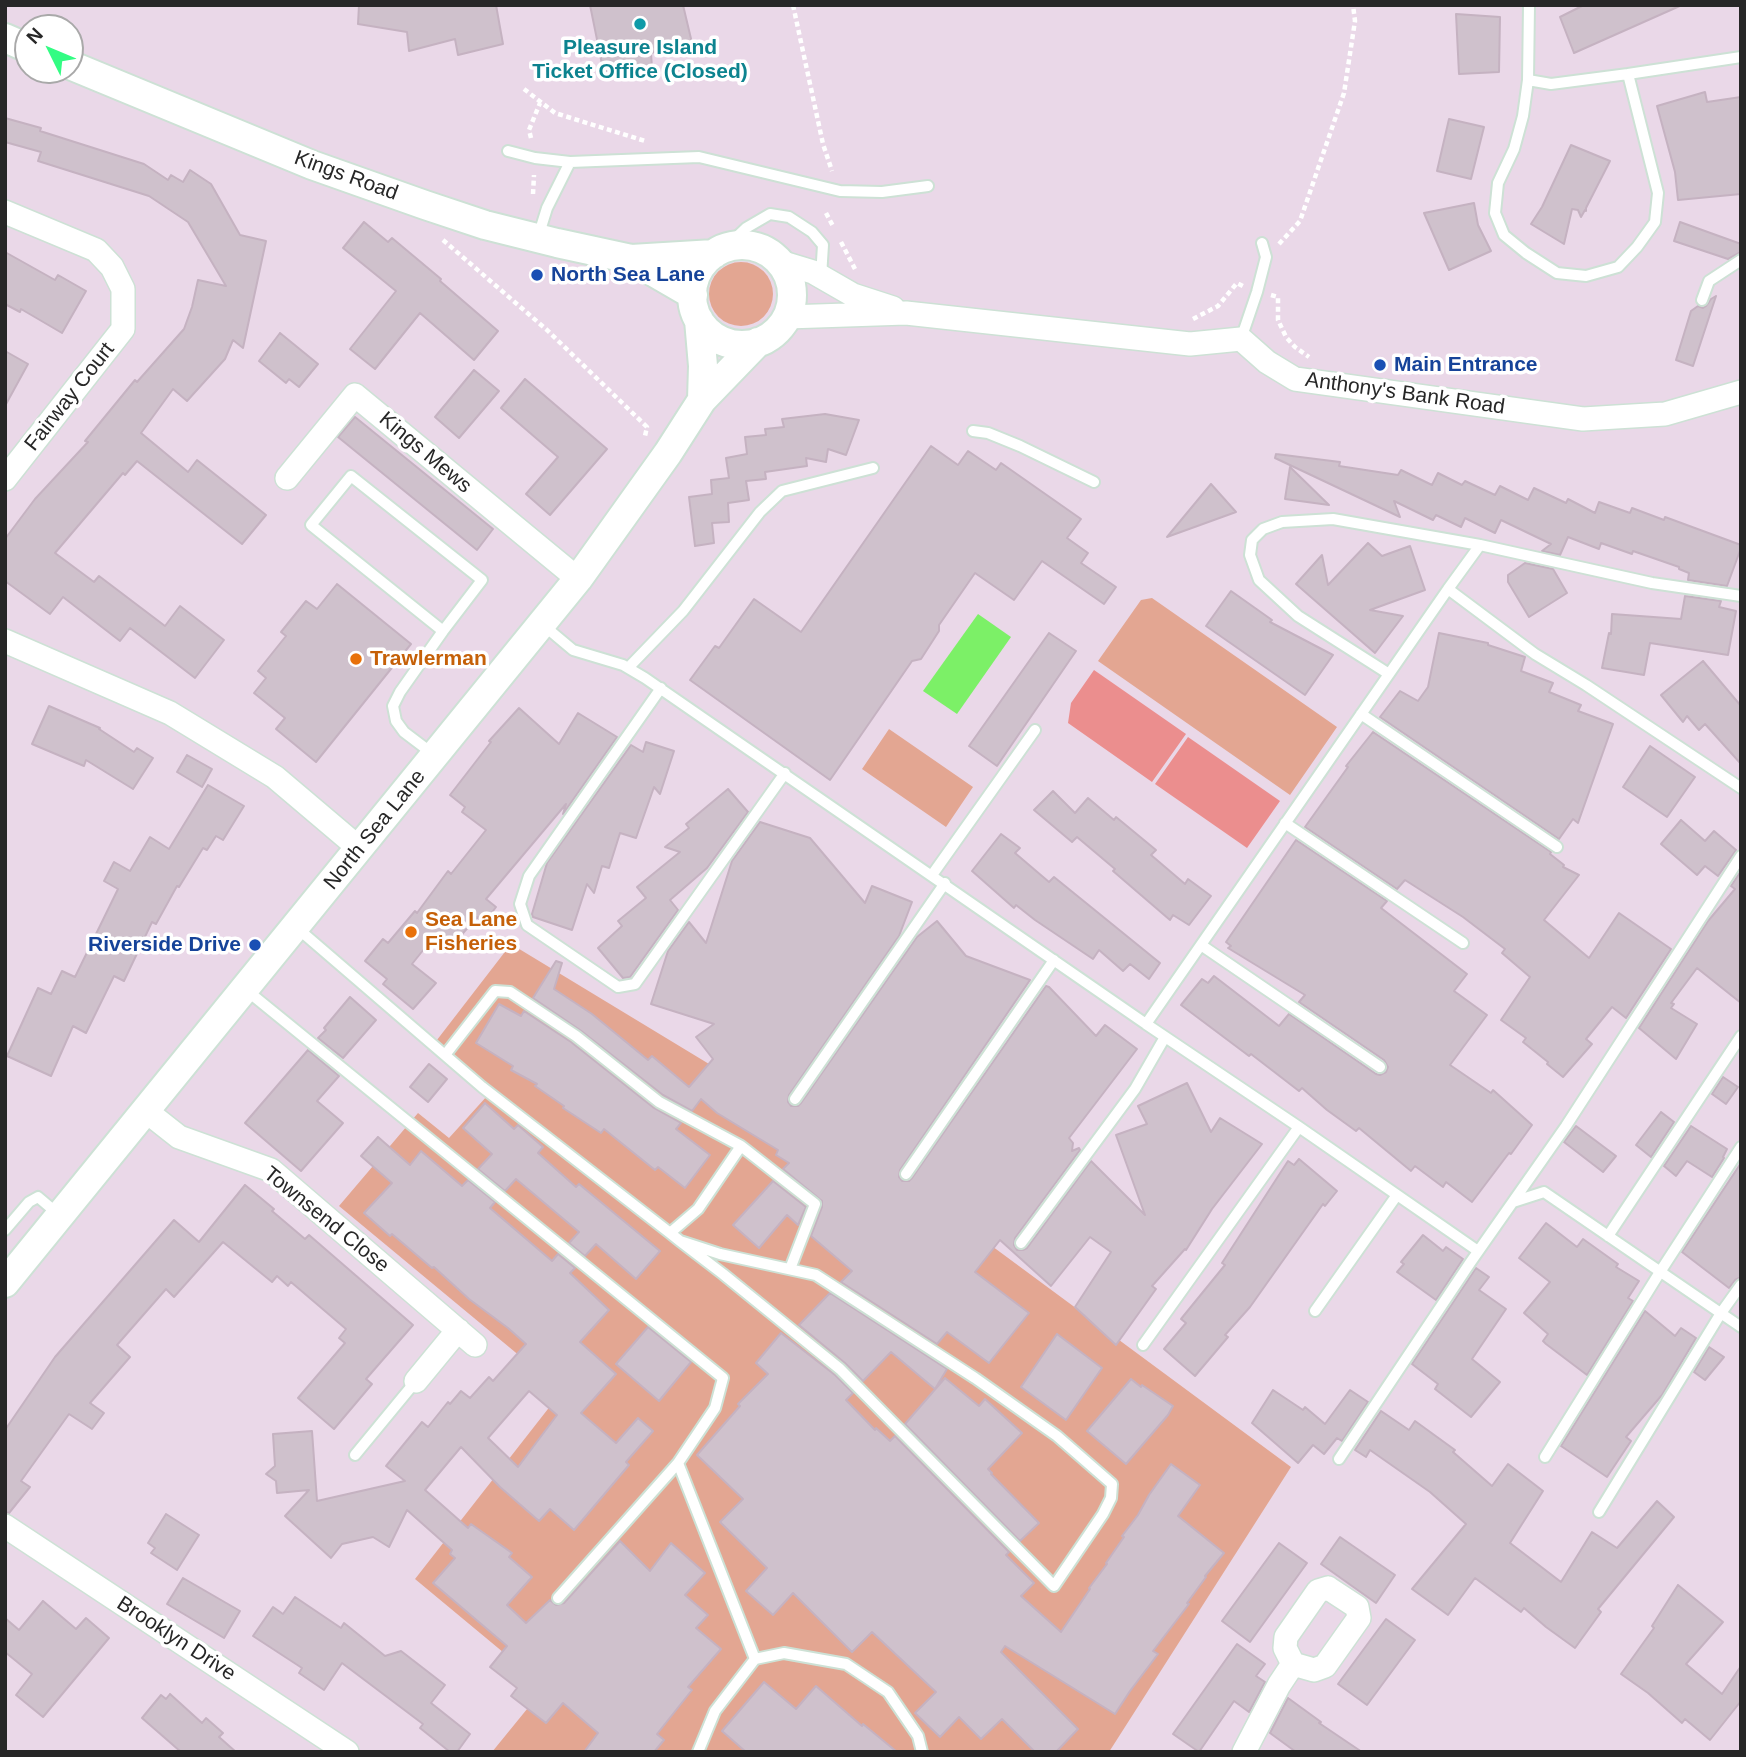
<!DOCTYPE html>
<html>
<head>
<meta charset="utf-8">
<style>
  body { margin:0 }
  #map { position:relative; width:1746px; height:1757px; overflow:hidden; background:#ead8e8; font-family:Helvetica,sans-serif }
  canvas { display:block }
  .frame { position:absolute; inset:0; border:7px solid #272727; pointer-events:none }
  .north { position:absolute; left:14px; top:14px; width:70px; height:70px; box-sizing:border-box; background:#fff; border:2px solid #a9a9a9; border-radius:50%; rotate:313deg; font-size:19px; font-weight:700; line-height:28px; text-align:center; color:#272727 }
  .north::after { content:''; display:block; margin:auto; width:24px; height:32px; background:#33fc83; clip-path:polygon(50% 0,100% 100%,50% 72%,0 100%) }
</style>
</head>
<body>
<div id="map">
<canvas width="1746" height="1757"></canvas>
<div class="frame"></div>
<div class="north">N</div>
</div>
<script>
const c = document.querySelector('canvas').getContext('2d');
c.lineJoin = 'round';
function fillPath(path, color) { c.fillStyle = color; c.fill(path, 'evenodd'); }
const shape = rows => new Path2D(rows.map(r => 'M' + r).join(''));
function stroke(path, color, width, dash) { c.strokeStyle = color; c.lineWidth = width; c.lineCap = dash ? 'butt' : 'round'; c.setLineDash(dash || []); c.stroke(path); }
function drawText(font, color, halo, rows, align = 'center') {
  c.font = font + ' Helvetica,sans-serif'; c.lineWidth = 7; c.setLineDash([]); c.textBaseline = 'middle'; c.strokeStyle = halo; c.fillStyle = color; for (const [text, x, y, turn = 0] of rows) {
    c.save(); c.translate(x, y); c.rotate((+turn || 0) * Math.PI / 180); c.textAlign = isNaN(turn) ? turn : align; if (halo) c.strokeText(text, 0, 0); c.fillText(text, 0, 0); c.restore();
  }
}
fillPath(shape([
  '709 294a32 32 0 1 1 64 0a32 32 0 1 1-64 0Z',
  [1152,598,1337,727,1290,795,1098,661,1141,600],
  [889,729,973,787,946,827,862,769],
  [511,944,912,1187,1291,1467,1109,1752,492,1752,545,1687,415,1579,562,1391,339,1206,418,1113,449,1138,487,1096,430,1049]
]), '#e3a692');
fillPath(shape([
  [1094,670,1186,734,1152,782,1068,723,1071,703],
  [1188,737,1280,801,1247,848,1155,784]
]), '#eb8e8e');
fillPath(shape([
  [978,614,1011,637,957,714,923,691]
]), '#7cf067');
const building = shape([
  [359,5,496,5,503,44,458,55,455,39,409,51,407,32,358,24,359,5],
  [590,5,683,5,692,43,651,53,652,68,605,79,590,5],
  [1584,5,1682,5,1574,53,1560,17,1584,5],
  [1456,14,1500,17,1499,72,1459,74,1456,14],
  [1705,92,1707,102,1741,97,1741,194,1678,200,1675,172,1657,106,1705,92],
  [5,118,41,128,40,131,144,164,168,180,171,175,183,182,190,170,211,184,240,235,266,241,243,348,233,340,225,359,187,401,173,389,141,433,188,472,197,460,266,515,242,544,137,461,125,475,123,473,55,553,94,582,99,576,165,626,180,606,224,640,195,678,130,628,120,641,63,597,50,614,5,581,5,539,35,499,88,442,85,441,135,380,137,382,184,329,192,307,198,280,226,286,188,222,149,196,38,161,41,152,5,142,5,118],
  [1449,119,1484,127,1471,179,1437,171,1449,119],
  [1571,145,1610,161,1586,208,1586,211,1585,210,1581,217,1578,210,1572,209,1564,244,1531,224,1542,207,1571,145],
  [1474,203,1478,225,1491,251,1449,270,1424,213,1474,203],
  [364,222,388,242,392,238,441,279,440,281,498,331,474,360,420,313,375,369,350,349,396,291,343,248,364,222],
  [1680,222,1741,244,1741,252,1728,259,1674,241,1680,222],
  [5,252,55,280,58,275,86,291,62,333,21,309,20,312,5,304,5,252],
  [1716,296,1693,366,1676,360,1691,311,1698,306,1703,308,1706,306,1711,299,1716,296],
  [280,333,318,364,299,387,289,379,286,383,259,361,280,333],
  [5,351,28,364,5,406,5,351],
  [474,370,499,391,459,438,435,417,474,370],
  [525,379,607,449,550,515,526,494,558,457,501,408,525,379],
  [825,414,859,420,846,455,828,449,826,462,806,458,807,466,765,472,766,479,746,481,749,500,728,503,729,522,712,523,714,543,695,546,689,497,712,494,711,480,729,478,726,458,747,454,745,437,766,435,765,429,784,427,782,419,825,414],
  [355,417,493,529,477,550,338,437,355,417],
  [931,446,958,465,968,451,996,470,1001,463,1081,519,1067,538,1088,553,1081,563,1116,587,1104,604,1042,561,1014,600,975,573,939,625,939,631,921,659,912,661,830,780,690,680,715,646,719,648,754,599,801,632,931,446],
  [1276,454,1340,462,1339,466,1398,475,1401,470,1432,485,1438,473,1462,485,1465,481,1495,495,1500,486,1528,500,1534,488,1566,503,1568,499,1595,513,1599,502,1630,513,1632,508,1664,520,1665,517,1741,545,1741,548,1727,586,1688,580,1689,573,1679,569,1679,567,1633,551,1632,554,1601,543,1599,549,1568,537,1560,555,1542,551,1551,544,1501,520,1495,533,1465,518,1461,527,1436,515,1433,520,1394,501,1400,517,1275,458,1276,454],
  [1290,467,1329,505,1285,499,1290,467],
  [1211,484,1236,512,1167,537,1211,484],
  [1368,543,1382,556,1410,546,1425,590,1370,610,1403,616,1375,653,1296,584,1322,555,1328,585,1368,543],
  [1525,563,1553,569,1567,593,1529,617,1508,582,1508,575,1525,563],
  [337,584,411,644,316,762,276,729,285,718,254,693,266,678,258,671,286,636,281,632,306,601,317,609,337,584],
  [1231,591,1272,620,1270,622,1333,655,1305,695,1206,626,1231,591],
  [1685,596,1721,601,1719,607,1736,611,1728,655,1650,643,1644,675,1602,668,1609,633,1611,634,1612,614,1681,619,1685,596],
  [1049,633,1076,651,997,766,969,746,1049,633],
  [1439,633,1488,643,1488,645,1525,657,1521,671,1553,683,1549,692,1581,705,1578,711,1613,724,1578,823,1573,819,1559,839,1380,717,1400,691,1418,701,1428,687,1439,633],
  [1703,661,1741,706,1741,764,1705,724,1699,730,1687,716,1683,722,1661,695,1703,661],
  [49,706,100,728,99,729,134,752,137,748,153,758,133,789,86,760,84,766,32,744,49,706],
  [519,708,559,744,578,713,617,737,563,814,566,804,486,899,496,907,484,923,477,917,451,947,436,934,412,964,436,983,413,1009,383,984,387,979,365,961,383,939,388,943,415,911,417,913,448,871,451,874,486,830,462,812,465,807,450,795,491,742,489,741,519,708],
  [1373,732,1551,852,1550,854,1564,865,1563,867,1579,875,1544,920,1589,958,1619,913,1671,949,1626,1018,1612,1007,1586,1039,1592,1044,1563,1077,1547,1064,1548,1062,1523,1042,1526,1038,1501,1020,1530,977,1502,953,1505,949,1463,917,1405,880,1397,889,1305,827,1348,767,1346,766,1373,732],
  [646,742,674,751,660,794,654,787,636,838,620,833,609,868,602,866,594,893,587,884,572,930,533,917,532,914,547,863,631,745,643,752,646,742],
  [1650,746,1695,777,1667,817,1623,787,1650,746],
  [187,755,212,769,202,787,177,772,187,755],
  [208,785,244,806,223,840,216,836,207,850,203,848,179,887,177,886,156,924,152,922,124,981,114,976,86,1033,73,1026,51,1076,7,1056,38,988,51,994,62,971,75,977,118,889,104,881,114,862,130,871,150,837,169,849,208,785],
  [728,789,748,812,707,868,670,900,678,910,630,977,623,978,598,948,622,926,618,921,646,898,637,887,680,852,665,847,689,828,686,824,728,789],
  [1053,791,1075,813,1088,798,1114,820,1116,817,1156,850,1151,855,1185,884,1188,879,1211,896,1189,925,1173,915,1170,920,1113,871,1115,869,1077,837,1072,842,1034,810,1053,791],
  [1681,820,1705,841,1714,831,1736,850,1718,876,1705,866,1697,875,1661,844,1681,820],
  [760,822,810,838,865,903,872,886,912,902,899,936,789,1095,788,1102,791,1106,798,1106,801,1103,917,937,937,921,966,956,1030,980,900,1170,899,1177,902,1181,909,1181,912,1178,1046,986,1049,987,1096,1036,1105,1025,1137,1049,1069,1138,1073,1143,1072,1151,1079,1148,1080,1150,1015,1238,1014,1245,1017,1250,1023,1250,1027,1248,1091,1161,1145,1215,1116,1135,1147,1124,1138,1106,1187,1083,1211,1132,1220,1118,1262,1144,1212,1209,1186,1250,1185,1249,1152,1286,1156,1289,1116,1345,1075,1307,1111,1252,1090,1237,1051,1286,1000,1240,975,1272,1029,1313,989,1363,947,1332,937,1344,841,1282,852,1271,811,1236,822,1207,822,1201,783,1169,789,1163,776,1155,778,1150,717,1113,701,1099,692,1111,663,1095,580,1030,533,998,556,961,562,963,554,989,592,1014,648,1060,652,1056,689,1087,713,1059,696,1037,714,1024,651,1004,668,951,689,922,706,943,732,861,760,822],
  [1001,834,1020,848,1015,853,1049,882,1054,877,1160,963,1149,979,1130,964,1123,971,1099,950,1093,959,1035,920,1016,905,1014,908,972,871,1001,834],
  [1296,840,1387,901,1381,908,1467,974,1454,991,1487,1015,1450,1065,1491,1093,1493,1090,1532,1125,1511,1154,1509,1153,1472,1202,1446,1182,1443,1187,1415,1166,1411,1171,1359,1128,1356,1131,1327,1110,1302,1088,1299,1091,1251,1054,1249,1056,1181,1005,1202,979,1208,983,1214,976,1279,1026,1289,1014,1376,1074,1380,1075,1386,1072,1388,1067,1384,1060,1299,1002,1305,995,1228,948,1231,946,1226,942,1296,840],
  [1741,871,1741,1003,1697,968,1671,1003,1674,1004,1671,1008,1697,1024,1676,1059,1639,1028,1708,921,1735,889,1731,886,1741,871],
  [350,997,376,1020,343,1058,318,1038,326,1030,324,1028,350,997],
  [499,1004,521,1016,524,1011,571,1042,654,1108,681,1123,676,1129,710,1155,685,1188,658,1167,655,1170,604,1129,601,1133,563,1108,564,1106,535,1086,537,1084,511,1070,513,1066,476,1043,499,1004],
  [308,1050,339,1076,317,1101,343,1123,301,1171,245,1123,308,1050],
  [429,1064,447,1079,428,1102,410,1087,429,1064],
  [1723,1077,1738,1087,1726,1104,1712,1094,1723,1077],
  [485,1103,514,1129,518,1125,543,1147,538,1153,576,1187,579,1184,660,1251,636,1279,596,1244,585,1256,569,1243,579,1232,516,1179,505,1191,478,1169,492,1154,463,1128,485,1103],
  [1661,1112,1674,1122,1651,1157,1636,1145,1661,1112],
  [1576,1126,1616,1156,1603,1172,1564,1142,1576,1126],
  [1691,1126,1727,1149,1723,1157,1724,1158,1712,1177,1687,1161,1676,1176,1664,1166,1691,1126],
  [378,1137,410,1165,421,1151,462,1186,468,1180,495,1202,490,1208,552,1261,558,1254,575,1268,570,1273,609,1310,580,1342,616,1374,581,1413,616,1443,638,1418,653,1431,626,1462,629,1465,574,1530,550,1509,539,1521,500,1487,461,1447,425,1490,468,1528,471,1524,512,1553,509,1557,532,1577,507,1605,526,1623,550,1600,556,1605,564,1603,620,1541,650,1571,671,1543,705,1573,685,1595,708,1615,696,1628,721,1649,688,1687,692,1690,657,1734,664,1740,654,1752,584,1752,598,1733,563,1703,546,1723,511,1696,517,1688,490,1667,507,1646,433,1583,455,1558,450,1554,452,1550,407,1510,389,1547,373,1537,342,1544,331,1558,285,1516,309,1490,277,1493,276,1481,266,1474,275,1466,273,1434,312,1431,317,1501,405,1481,386,1466,422,1422,428,1427,448,1402,450,1404,461,1391,470,1398,489,1377,493,1381,526,1344,508,1328,469,1299,434,1267,432,1268,392,1234,390,1236,364,1213,392,1183,361,1156,378,1137],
  [529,1391,557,1415,518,1467,488,1438,529,1391],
  [1299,1159,1337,1191,1325,1206,1323,1204,1250,1307,1225,1335,1228,1337,1195,1376,1164,1349,1186,1323,1181,1319,1225,1265,1222,1263,1288,1161,1294,1165,1299,1159],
  [1741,1163,1741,1277,1735,1280,1729,1288,1682,1252,1741,1163],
  [773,1181,806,1207,798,1225,787,1215,759,1248,733,1225,773,1181],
  [245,1185,274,1209,272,1211,305,1239,309,1235,413,1325,366,1379,372,1384,334,1429,298,1398,345,1343,339,1338,346,1329,291,1282,288,1286,277,1276,272,1282,223,1242,174,1297,166,1289,117,1345,130,1357,90,1403,104,1413,92,1429,69,1414,21,1481,30,1487,9,1513,5,1512,5,1430,55,1357,174,1220,199,1242,245,1185],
  [1546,1223,1577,1247,1583,1239,1618,1264,1616,1267,1639,1281,1628,1298,1633,1301,1587,1375,1546,1344,1543,1341,1548,1334,1524,1313,1550,1282,1519,1258,1546,1223],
  [1423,1235,1443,1251,1446,1247,1463,1259,1436,1300,1397,1272,1404,1264,1401,1262,1423,1235],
  [1476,1268,1489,1277,1479,1290,1506,1309,1472,1359,1500,1382,1471,1417,1435,1389,1438,1384,1412,1364,1476,1268],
  [830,1293,947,1369,935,1389,891,1352,863,1381,845,1363,799,1325,830,1293],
  [1645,1311,1675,1336,1681,1328,1696,1338,1662,1395,1626,1437,1631,1441,1607,1477,1561,1446,1645,1311],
  [648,1327,691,1362,659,1401,616,1364,648,1327],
  [781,1333,835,1375,853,1393,846,1400,875,1430,876,1428,890,1441,895,1436,1009,1552,1006,1555,1034,1583,1021,1596,1061,1632,1090,1589,1089,1588,1107,1564,1106,1563,1124,1537,1122,1536,1138,1515,1149,1495,1171,1464,1200,1485,1178,1516,1224,1553,1205,1576,1206,1577,1187,1603,1189,1604,1153,1651,1158,1654,1130,1691,1115,1714,1005,1646,1001,1652,1078,1729,1056,1752,1035,1752,1002,1719,981,1739,959,1717,940,1737,915,1713,936,1692,872,1632,852,1652,793,1593,773,1615,746,1591,767,1568,720,1522,743,1499,697,1455,740,1406,738,1404,768,1374,756,1363,781,1333],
  [1057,1334,1102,1368,1066,1420,1021,1387,1057,1334],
  [1709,1347,1724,1357,1705,1380,1694,1372,1709,1347],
  [945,1378,979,1406,985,1399,1022,1433,988,1469,992,1473,991,1474,1039,1523,1020,1541,905,1424,945,1378],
  [1131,1379,1141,1387,1142,1385,1173,1406,1168,1415,1126,1464,1087,1431,1131,1379],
  [1273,1390,1303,1410,1305,1407,1325,1424,1350,1390,1368,1402,1342,1441,1337,1438,1324,1454,1313,1445,1298,1463,1252,1423,1273,1390],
  [1381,1411,1409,1430,1415,1421,1455,1450,1453,1452,1492,1486,1508,1464,1543,1491,1510,1543,1561,1582,1592,1532,1617,1548,1657,1501,1674,1517,1598,1609,1601,1612,1575,1648,1546,1627,1524,1608,1521,1612,1475,1578,1448,1615,1412,1589,1466,1524,1430,1492,1370,1450,1366,1457,1355,1450,1381,1411],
  [166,1514,199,1535,177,1570,151,1553,155,1548,148,1543,166,1514],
  [1340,1537,1395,1575,1376,1603,1321,1564,1340,1537],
  [1279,1543,1307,1563,1250,1642,1222,1621,1279,1543],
  [183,1578,240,1611,224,1638,167,1604,183,1578],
  [1678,1585,1723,1622,1686,1664,1722,1694,1741,1666,1741,1701,1710,1740,1685,1719,1682,1723,1648,1693,1621,1674,1654,1628,1652,1626,1678,1585],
  [295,1597,341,1628,344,1623,385,1656,401,1651,445,1685,431,1703,470,1734,457,1752,450,1752,420,1728,423,1724,342,1663,324,1690,299,1673,302,1668,253,1636,273,1607,283,1614,295,1597],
  [43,1601,76,1629,86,1618,109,1638,43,1717,16,1695,32,1674,5,1652,5,1618,19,1630,43,1601],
  [1386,1619,1415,1640,1367,1705,1338,1684,1386,1619],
  [1237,1644,1265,1664,1256,1676,1265,1682,1249,1712,1234,1701,1199,1752,1173,1734,1237,1644],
  [764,1682,796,1709,816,1686,862,1726,863,1724,897,1752,746,1752,722,1731,764,1682],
  [170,1694,202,1723,206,1718,223,1733,219,1737,236,1752,181,1752,142,1718,161,1695,166,1699,170,1694],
  [1288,1698,1321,1722,1319,1723,1362,1752,1296,1752,1270,1733,1288,1698]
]);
fillPath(building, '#cfc1cc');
stroke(building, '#c5b2c1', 2);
const service = shape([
  [1628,74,1741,57],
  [1528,80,1551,84,1628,74,1658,193,1655,222,1637,247,1618,267,1586,276,1557,273,1526,253,1504,235,1495,213,1498,183,1514,149,1523,116,1528,80,1529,5],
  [508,151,535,158,570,162],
  [538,237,547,208,570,162,699,157,840,191,882,192,928,186],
  [724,249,746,228,770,214,789,217,812,232,823,245,821,277],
  [1702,300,1709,281,1741,260],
  [1241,339,1257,292,1266,257,1262,243],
  [973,431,988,433,1020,446,1094,482],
  [1448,589,1480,545,1652,583,1741,596],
  [542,624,573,650,623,665,645,678,1146,1024,1448,589,1535,654,1586,685,1741,788],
  [628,668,683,611,760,512,782,491,873,468],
  [1389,674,1298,616,1259,580,1250,555,1252,540,1263,529,1282,522,1333,519,1480,545],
  [661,688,529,876,520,904,527,925,618,987,635,984,785,773],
  [1361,714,1557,847],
  [433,754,404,732,396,721,393,706,400,692,443,631,482,580,351,476,311,525,443,631],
  [1285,823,1463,943],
  [932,875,1035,730],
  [296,927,482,1087,670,1233,680,1241,723,1274,840,1369,1054,1586,1103,1514,1111,1498,1112,1484,1057,1436,975,1378,816,1275,720,1254,680,1241],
  [1201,945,1380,1067],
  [245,989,723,1378,715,1408,678,1463,755,1659],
  [1146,1024,1299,1127,1478,1251],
  [445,1055,495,991,510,992,576,1036,659,1102,741,1146,698,1209,670,1233],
  [795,1099,945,883],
  [741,1146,815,1204,790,1269],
  [906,1174,1054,960],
  [1513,1202,1544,1192,1741,1327],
  [5,1230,29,1202,38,1197,58,1214],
  [1608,1236,1741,1036],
  [1021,1243,1135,1089,1165,1037],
  [1315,1311,1397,1195],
  [1143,1345,1299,1127],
  [355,1455,416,1381],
  [1545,1457,1660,1272,1741,1147],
  [1339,1459,1470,1263,1566,1126,1741,856],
  [1599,1512,1721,1313,1741,1285],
  [558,1598,678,1463],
  [698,1752,715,1711,755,1659,784,1653,846,1664,888,1692,918,1736,922,1752]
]);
const minor = shape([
  [5,212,96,250,112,267,123,289,123,329,5,479],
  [780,262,813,272,853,295,893,308],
  [787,317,906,313,1190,344,1241,339,1267,362,1295,379,1583,419,1665,414,1741,392],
  [287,478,355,395,578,579],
  [5,641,170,713,275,777,360,849],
  [146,1111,179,1137,271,1170,475,1345],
  [416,1381,458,1330],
  [5,1526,347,1752],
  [1328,1588,1357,1607,1359,1618,1325,1666,1314,1670,1293,1664,1285,1648,1286,1637,1318,1591,1328,1588],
  [1244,1752,1279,1685,1293,1664]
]);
const tertiary = shape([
  [5,38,28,48],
  [70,65,312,165,425,205,485,225,557,243,631,259,714,254],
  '692 295a50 50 0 1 1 100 0a50 50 0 1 1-100 0Z',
  [631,259,693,295],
  [699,320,703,366,702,400],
  [5,1283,578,579,668,453,702,400,758,342]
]);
stroke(service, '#cde1d5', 14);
stroke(minor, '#cde1d5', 26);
stroke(tertiary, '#cde1d5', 32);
stroke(shape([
  [793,5,823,144,832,171],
  [524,89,555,113,645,141],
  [531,138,529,130,540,103],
  [533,194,534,175],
  [826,213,834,228],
  [443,240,547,330,647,427,645,436],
  [841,242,855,269],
  [1279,244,1300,221,1344,93,1355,21,1353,5],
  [1271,295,1278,297,1278,320,1286,337,1295,347,1309,357],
  [1193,319,1218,306,1237,283,1243,286]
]), '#fff', 4.5, [5, 3.5]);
stroke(service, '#fff', 10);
stroke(minor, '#fff', 23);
stroke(tertiary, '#fff', 28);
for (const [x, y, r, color] of [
  [640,24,7,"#0f9aa8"],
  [537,275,7,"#1a4fb4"],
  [1380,365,7,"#1a4fb4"],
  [356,659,7,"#e8710a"],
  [411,932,7,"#e8710a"],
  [255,945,7,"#1a4fb4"]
]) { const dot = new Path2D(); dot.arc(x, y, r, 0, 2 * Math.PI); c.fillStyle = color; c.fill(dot); stroke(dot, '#fff', 2.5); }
drawText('bold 21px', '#0d838f', '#fff', [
  ["Pleasure Island",640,48],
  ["Ticket Office (Closed)",640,72]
]);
drawText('21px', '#272727', '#fff', [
  ["Kings Road",346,176,20],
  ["Anthony's Bank Road",1405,394,8],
  ["Fairway Court",70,397,-52],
  ["Kings Mews",425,453,40],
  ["North Sea Lane",375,830,-51],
  ["Townsend Close",326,1220,39],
  ["Brooklyn Drive",176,1639,33]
]);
drawText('bold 21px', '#164399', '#fff', [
  ["North Sea Lane",551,275],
  ["Main Entrance",1394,365],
  ["Riverside Drive",241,945,"right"]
], 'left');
drawText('bold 21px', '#c56008', '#fff', [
  ["Trawlerman",370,659],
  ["Sea Lane",425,920],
  ["Fisheries",425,944]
], 'left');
</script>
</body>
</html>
